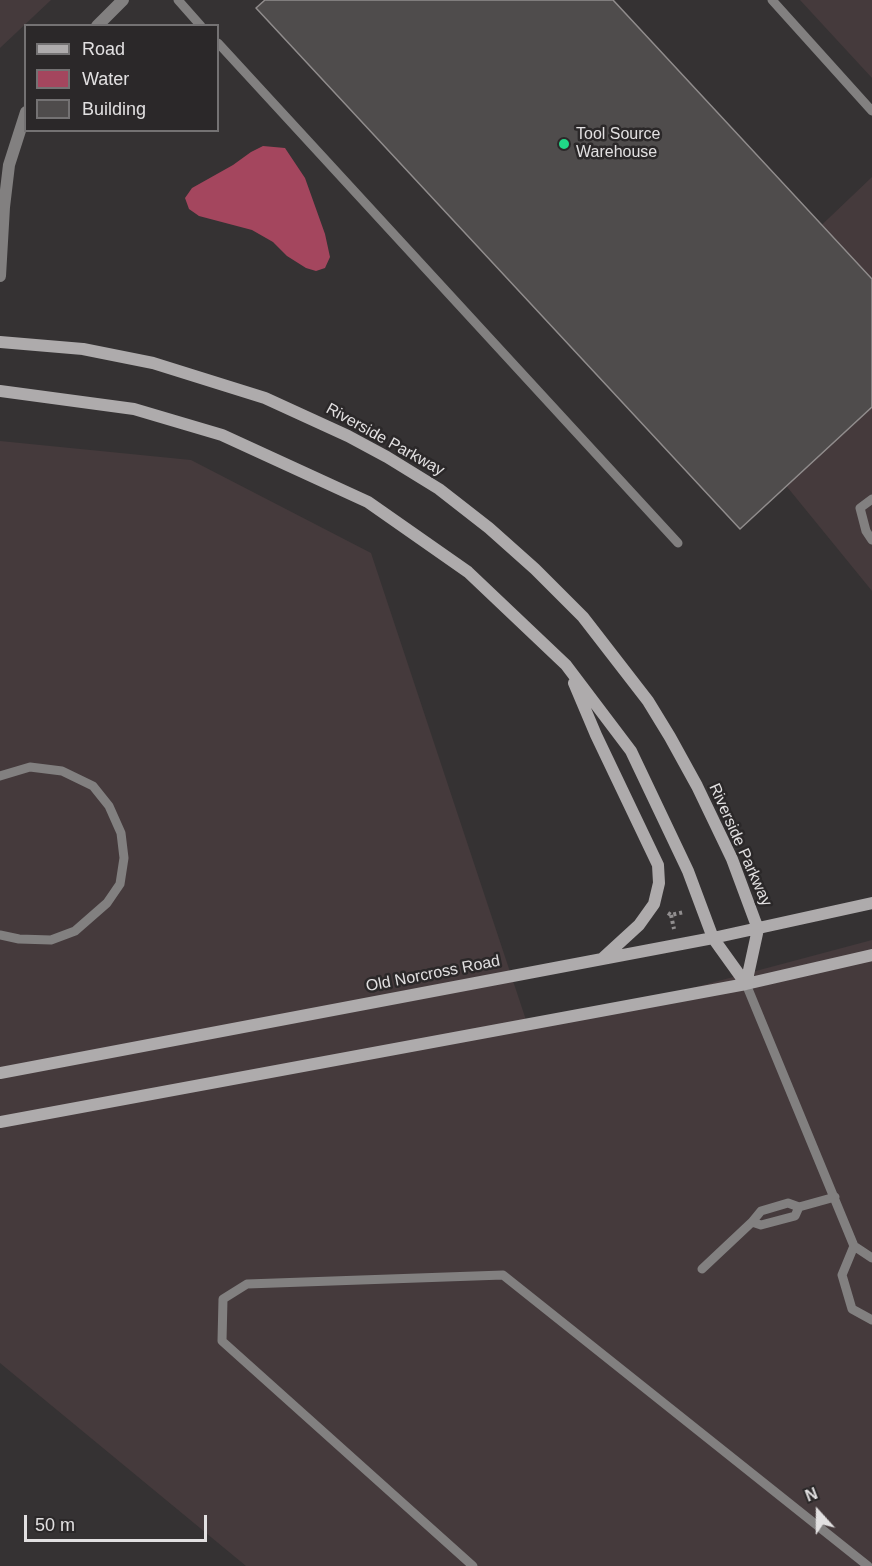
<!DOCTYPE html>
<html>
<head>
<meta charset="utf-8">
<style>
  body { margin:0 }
  #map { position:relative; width:872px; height:1566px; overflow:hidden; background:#353233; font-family:Arial,sans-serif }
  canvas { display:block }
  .legend { position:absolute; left:24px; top:24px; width:195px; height:108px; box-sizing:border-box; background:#2b2829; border:2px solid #747273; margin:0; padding:8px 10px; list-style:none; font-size:18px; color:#e2e0e1 }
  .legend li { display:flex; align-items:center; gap:12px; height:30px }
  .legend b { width:30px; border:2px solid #747273 }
  .north { position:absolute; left:788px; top:1482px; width:60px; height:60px; -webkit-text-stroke:4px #2b2829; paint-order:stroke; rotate:339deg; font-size:16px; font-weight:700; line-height:24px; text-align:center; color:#e2e0e1 }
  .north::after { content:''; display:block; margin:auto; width:21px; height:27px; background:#e2e0e1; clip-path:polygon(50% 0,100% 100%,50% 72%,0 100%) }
  .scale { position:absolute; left:24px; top:1515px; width:183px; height:27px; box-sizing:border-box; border:3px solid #e2e0e1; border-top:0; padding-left:8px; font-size:18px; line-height:21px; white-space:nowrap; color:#e2e0e1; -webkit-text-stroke:4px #2b2829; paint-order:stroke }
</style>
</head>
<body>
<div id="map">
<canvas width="872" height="1566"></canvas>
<ul class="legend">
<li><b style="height:8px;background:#aeabac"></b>Road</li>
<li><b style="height:16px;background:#a4465e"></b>Water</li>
<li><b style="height:16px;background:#4f4c4c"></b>Building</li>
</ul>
<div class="north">N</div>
<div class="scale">50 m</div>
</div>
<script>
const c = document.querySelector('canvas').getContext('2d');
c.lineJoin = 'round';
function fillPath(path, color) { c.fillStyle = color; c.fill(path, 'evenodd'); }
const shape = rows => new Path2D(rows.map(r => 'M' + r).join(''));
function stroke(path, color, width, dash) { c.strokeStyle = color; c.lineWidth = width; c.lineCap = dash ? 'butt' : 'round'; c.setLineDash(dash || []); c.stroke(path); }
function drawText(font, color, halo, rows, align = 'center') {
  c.font = font + ' Arial,sans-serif'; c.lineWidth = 5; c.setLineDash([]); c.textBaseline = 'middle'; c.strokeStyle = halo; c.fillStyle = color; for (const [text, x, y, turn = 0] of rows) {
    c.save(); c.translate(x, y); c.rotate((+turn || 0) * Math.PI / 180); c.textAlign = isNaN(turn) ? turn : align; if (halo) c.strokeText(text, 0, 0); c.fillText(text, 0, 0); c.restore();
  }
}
fillPath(shape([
  [0,0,51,0,0,48],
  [800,0,872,0,872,78],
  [872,177,872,591,682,358],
  [0,441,191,460,371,553,526,1020,677,992,872,940,872,1566,246,1566,0,1363]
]), '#453a3c');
fillPath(shape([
  [263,146,285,148,305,178,325,234,330,257,325,268,316,271,306,268,287,256,273,242,252,230,199,216,189,209,185,198,192,188,233,165,251,152]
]), '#a4465e');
const building = shape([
  [265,0,613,0,872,279,872,407,740,529,256,8,265,0]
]);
fillPath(building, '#4f4c4c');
stroke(building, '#918d8d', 1.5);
stroke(shape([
  [668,913,671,915,684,912],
  [671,915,674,929]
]), '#918e8f', 4, [3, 3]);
stroke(shape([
  [178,0,201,26],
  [772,0,872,111],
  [218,43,678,543],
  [872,499,860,508,866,531,872,540],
  [0,776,30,767,62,771,93,786,109,806,121,833,124,858,120,884,107,903,75,931,51,940,19,939,0,935],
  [746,984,854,1246,872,1258],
  [799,1207,795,1216,761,1225,752,1222,761,1211,788,1203,799,1207,835,1197],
  [854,1246,842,1275,852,1309,872,1320],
  [702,1269,752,1222],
  [473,1566,222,1341,223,1299,247,1284,503,1275,868,1566]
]), '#828080', 9);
stroke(shape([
  [97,26,123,0],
  [0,276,4,207,9,165,26,112]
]), '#828080', 12);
stroke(shape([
  [0,342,83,349,153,363,265,398,348,436,387,457,439,489,489,528,535,569,583,617,648,701,670,737,697,786,732,859,758,929,746,984],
  [0,391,134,409,222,435,368,502,468,572,566,665,631,751,688,871,713,938,746,984],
  [574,683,596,735,658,865,659,883,654,904,639,925,603,958],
  [0,1073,713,938,872,903],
  [0,1122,746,984,872,955]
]), '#aeabac', 12);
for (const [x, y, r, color] of [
  [564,144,6,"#20d887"]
]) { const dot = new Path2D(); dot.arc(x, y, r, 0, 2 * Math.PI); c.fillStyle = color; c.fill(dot); stroke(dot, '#2b2829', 2); }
drawText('16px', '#e2e0e1', '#2b2829', [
  ["Tool Source",576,135],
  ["Warehouse",576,153]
], 'left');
drawText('16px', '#e2e0e1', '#2b2829', [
  ["Riverside Parkway",385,440,29],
  ["Riverside Parkway",740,845,66],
  ["Old Norcross Road",433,974,-11]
]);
</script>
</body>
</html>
